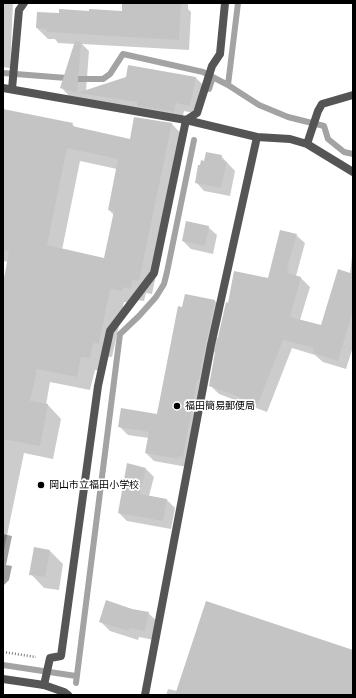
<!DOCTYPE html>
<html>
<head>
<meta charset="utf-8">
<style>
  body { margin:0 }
  #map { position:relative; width:356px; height:698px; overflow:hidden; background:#fff; font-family:"Public Sans",sans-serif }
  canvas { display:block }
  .frame { position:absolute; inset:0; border:4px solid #000; pointer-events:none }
</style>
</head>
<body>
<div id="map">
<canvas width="356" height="698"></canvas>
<div class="frame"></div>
</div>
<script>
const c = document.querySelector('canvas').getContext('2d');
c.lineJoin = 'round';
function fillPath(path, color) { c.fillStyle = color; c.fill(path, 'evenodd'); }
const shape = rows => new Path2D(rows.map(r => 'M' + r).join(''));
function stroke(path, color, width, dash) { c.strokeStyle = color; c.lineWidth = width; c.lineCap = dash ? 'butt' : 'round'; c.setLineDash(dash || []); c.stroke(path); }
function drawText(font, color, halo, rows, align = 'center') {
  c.font = font + ' "Public Sans","Noto Sans JP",sans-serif'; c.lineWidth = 3.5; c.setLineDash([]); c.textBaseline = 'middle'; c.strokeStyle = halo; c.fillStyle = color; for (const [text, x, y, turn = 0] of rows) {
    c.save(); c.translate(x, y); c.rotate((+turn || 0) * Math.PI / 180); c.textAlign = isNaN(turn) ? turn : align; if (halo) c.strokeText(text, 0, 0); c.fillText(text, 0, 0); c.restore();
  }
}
fillPath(shape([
  [3,534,12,536,6,565,12,566,9,580,3,586]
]), '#a3a3a3');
fillPath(shape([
  [3,3,13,3,12,24,10,68,3,67],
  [123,3,188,3,188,9,191,12,189,50,82,44,89,51,86,91,196,78,204,86,198,114,184,111,182,120,69,96,61,87,75,44,58,43,55,39,48,39,37,28,59,14,90,12,123,12],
  [3,108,6,111,72,124,77,129,130,141,172,124,185,138,152,294,146,293,144,301,136,300,135,304,124,302,112,357,106,356,103,371,95,370,90,390,50,382,46,405,48,405,61,419,53,459,24,453,3,555,3,288,8,262,3,261],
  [80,161,117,169,109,210,114,215,105,259,62,250],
  [221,156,235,171,230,196,204,191,196,182,205,162],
  [208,227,217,235,213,254,191,249,183,241],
  [296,235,305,243,296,276,301,278,310,287,300,320,322,326,350,274,353,247,353,347,346,369,323,362,315,355,292,348,267,412,219,394,210,385,216,353,214,352,207,389,187,467,154,461,146,453,149,438,128,435,119,426,157,415,186,296,215,301,223,310,217,338,219,338,229,304,268,279],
  [146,469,154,477,149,496,167,500,175,508,171,529,127,521,119,513],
  [50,551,63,564,59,590,44,588,31,574],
  [132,610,148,613,158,622,154,640,139,637,138,640,110,631,100,621],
  [353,651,353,695,166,695,168,689,177,691]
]), '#0003');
stroke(shape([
  [3,73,79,79,103,79,110,74,123,54,203,72,228,85,259,105,288,117,324,126,328,139,344,152,353,154],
  [228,85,238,3],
  [209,89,213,77],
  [3,665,76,676],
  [76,683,120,334,139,316,156,297,164,284,167,272,194,140]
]), '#a3a3a3', 6);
fillPath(shape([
  [122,3,181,3,179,40,47,32,47,29,36,28,37,12,59,13,59,9,89,11,89,9,122,11],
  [75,41,81,42,77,93,60,88],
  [128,65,196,77,190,106,176,103,174,112,137,106,137,102,77,93,126,77],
  [3,109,73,123,72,126,130,139,134,117,172,123,139,281,132,280,131,289,123,287,122,291,110,289,99,344,93,343,90,358,81,357,77,377,37,369,30,401,48,404,40,446,3,439,3,283,9,252,3,250],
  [67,148,118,159,108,210,114,211,104,258,47,245],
  [206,152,222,155,221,160,227,162,221,188,195,183,198,165,200,165,201,160,204,161],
  [186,221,209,226,205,246,182,241],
  [280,230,297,234,287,268,289,268,288,273,301,277,290,317,321,325,338,269,353,274,353,310,338,361,313,353,314,348,283,340,258,404,209,386,216,346,226,302,228,303,234,271,268,278],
  [185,294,215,300,198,382,197,381,183,457,179,456,179,459,145,453,149,432,118,427,121,408,157,414,178,306,182,307],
  [127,463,146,468,140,494,167,499,163,521,118,513],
  [34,547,50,550,45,577,29,575],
  [106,600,132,609,149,612,145,631,130,628,129,631,99,622],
  [206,601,353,650,353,695,175,695]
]), '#c4c4c4');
stroke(shape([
  [3,652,36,657]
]), '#777', 2.5, [1, 2]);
stroke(shape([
  [12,89,19,10,24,3],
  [44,685,50,658,61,656,98,386,110,331,154,273,186,120,197,113,212,66,220,54,225,3]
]), '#555', 8);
stroke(shape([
  [3,88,186,120,257,137,290,139,307,144,353,172],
  [307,144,318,111,322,104,353,95],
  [3,679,44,685,64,692,68,695],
  [145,695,211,345,257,137]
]), '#555', 8);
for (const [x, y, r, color] of [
  [177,406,4,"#000"],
  [41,485,4,"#000"]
]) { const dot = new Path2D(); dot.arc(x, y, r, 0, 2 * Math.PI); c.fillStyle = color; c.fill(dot); stroke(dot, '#fff', 1.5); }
drawText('10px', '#000', '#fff', [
  ["福田簡易郵便局",185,406],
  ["岡山市立福田小学校",49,485]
], 'left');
</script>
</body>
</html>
